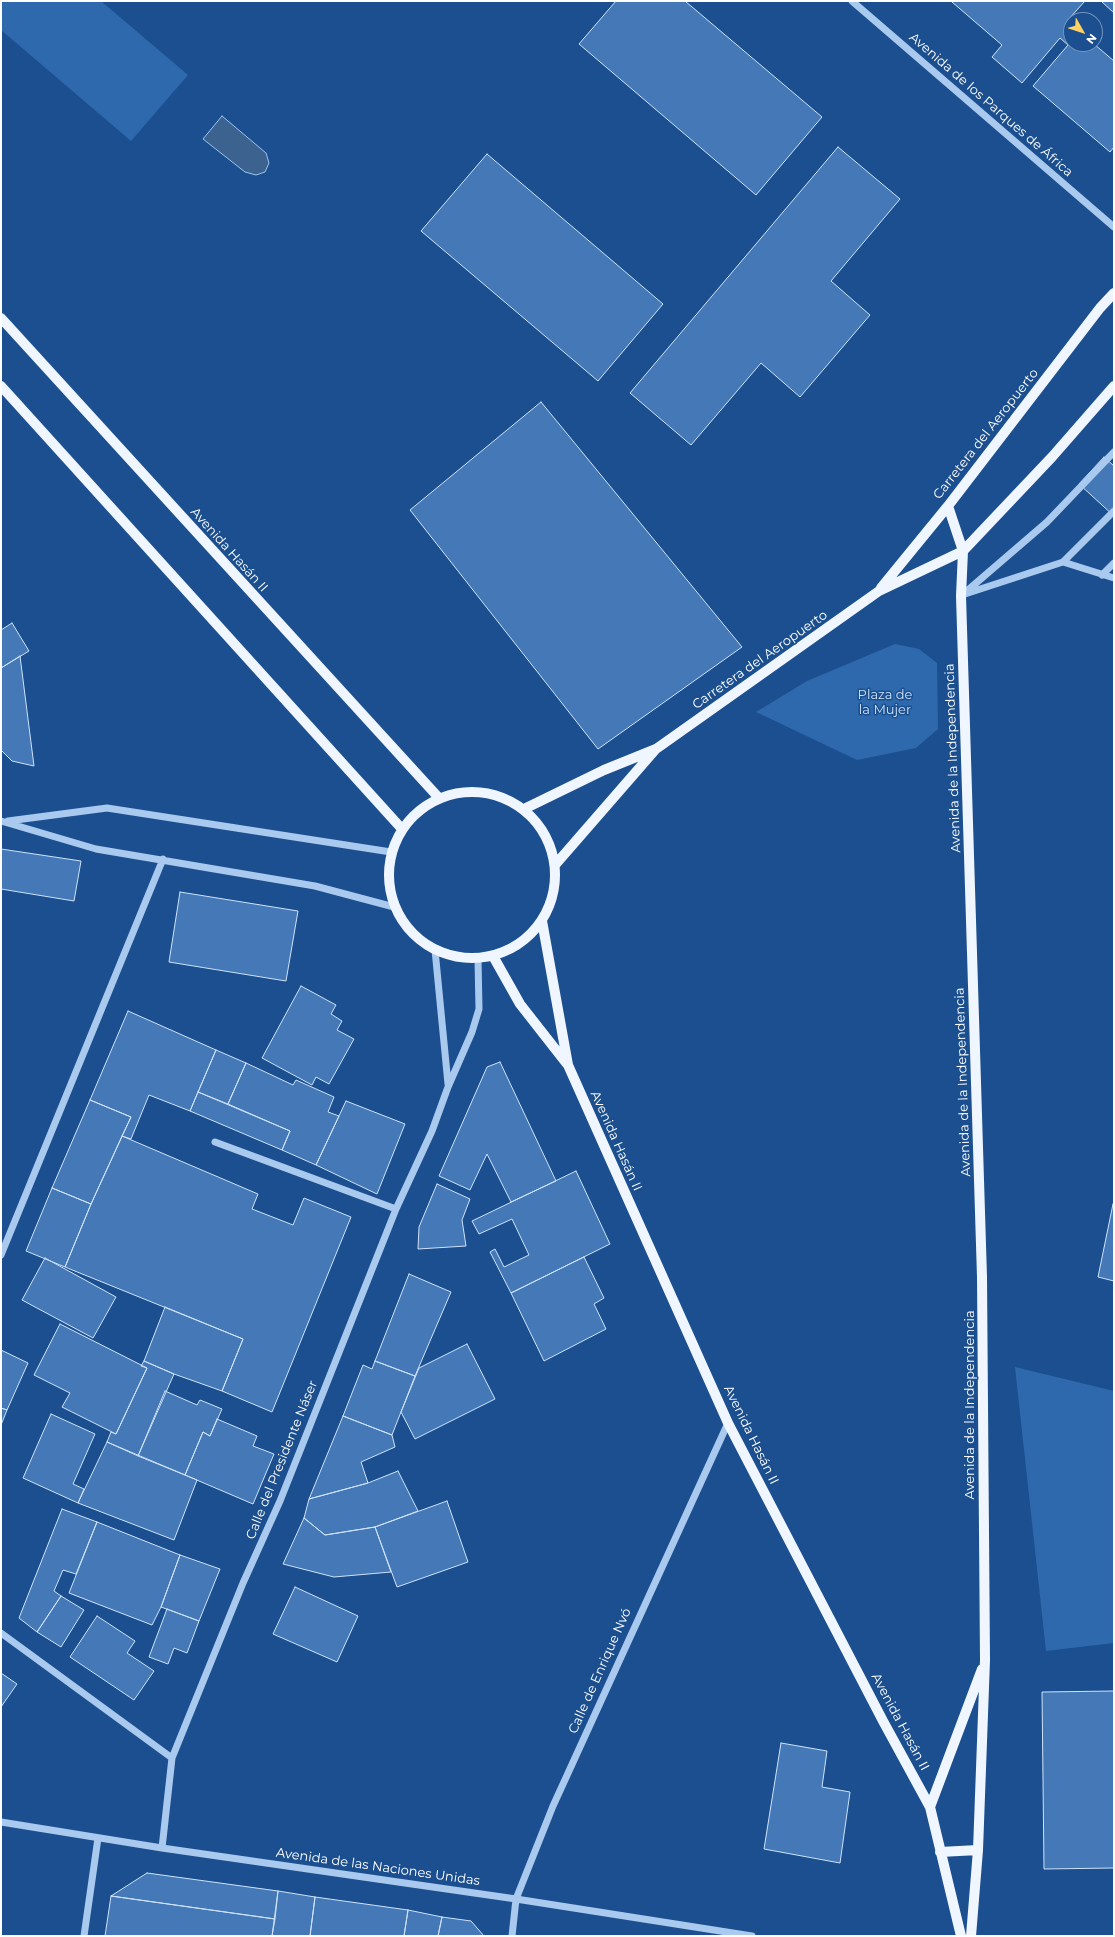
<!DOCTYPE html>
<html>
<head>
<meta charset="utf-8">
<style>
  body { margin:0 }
  #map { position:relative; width:1115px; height:1937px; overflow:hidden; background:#1b4f8f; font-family:Montserrat,sans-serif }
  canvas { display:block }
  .frame { position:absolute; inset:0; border:2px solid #fff; pointer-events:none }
  .north { position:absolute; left:1063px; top:12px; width:40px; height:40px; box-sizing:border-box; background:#1b4f8f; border:1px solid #7695bc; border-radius:50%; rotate:129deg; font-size:11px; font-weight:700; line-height:16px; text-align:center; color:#fff }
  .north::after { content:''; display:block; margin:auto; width:14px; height:18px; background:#ffd166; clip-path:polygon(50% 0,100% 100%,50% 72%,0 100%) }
</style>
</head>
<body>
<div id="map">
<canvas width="1115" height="1937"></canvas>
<div class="frame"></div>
<div class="north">N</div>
</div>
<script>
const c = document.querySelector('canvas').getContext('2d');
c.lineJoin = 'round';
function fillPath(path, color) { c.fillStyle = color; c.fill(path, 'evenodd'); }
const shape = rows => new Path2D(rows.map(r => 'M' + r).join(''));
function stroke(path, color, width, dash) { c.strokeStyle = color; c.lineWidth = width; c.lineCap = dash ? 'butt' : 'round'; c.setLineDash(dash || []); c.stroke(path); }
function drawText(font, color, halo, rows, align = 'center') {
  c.font = font + ' Montserrat,sans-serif'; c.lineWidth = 3; c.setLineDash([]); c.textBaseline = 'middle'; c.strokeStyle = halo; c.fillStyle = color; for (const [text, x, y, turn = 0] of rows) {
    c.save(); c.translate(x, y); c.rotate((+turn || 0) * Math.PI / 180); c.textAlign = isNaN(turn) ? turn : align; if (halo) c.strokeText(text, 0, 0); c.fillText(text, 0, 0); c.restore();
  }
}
fillPath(shape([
  [4,1,101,1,188,75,131,141,1,30,1,4],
  [895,644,919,649,937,663,938,729,916,748,857,760,756,712,807,681],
  [1015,1367,1114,1391,1114,1643,1046,1651]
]), '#2e69ad');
const water = shape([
  [222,116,266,153,269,163,265,172,256,175,245,172,203,139,222,116]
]);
fillPath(water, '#3c6290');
stroke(water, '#9cc4f0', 1);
const building = shape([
  [616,1,685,1,822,117,756,195,579,44,616,1],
  [953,1,1085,1,1067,21,1071,24,1071,44,1094,44,1114,61,1114,147,1110,152,1033,86,1068,45,1060,38,1022,83,992,57,1002,45,952,2,953,1],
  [1101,1,1114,1,1114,13,1101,1],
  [838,147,900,199,831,281,870,315,800,397,761,363,691,445,630,393,838,147],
  [487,154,663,304,598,381,421,231,487,154],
  [541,402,742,647,598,749,410,510,541,402],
  [1104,457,1114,466,1114,516,1079,484,1104,457],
  [12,623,29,651,1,668,1,630,12,623],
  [20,656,34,766,12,761,1,750,1,668,20,656],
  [1,849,81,861,74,901,1,889,1,849],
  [180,892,298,911,286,981,169,962,180,892],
  [301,986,336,1005,331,1014,342,1021,337,1030,354,1039,329,1084,316,1077,312,1085,262,1058,301,986],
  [128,1011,216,1050,190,1111,149,1095,131,1139,122,1136,131,1117,90,1100,128,1011],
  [216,1050,246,1063,228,1104,198,1092,216,1050],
  [500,1062,556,1181,511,1202,487,1154,470,1190,439,1176,487,1067,500,1062],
  [246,1063,293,1085,296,1080,334,1097,328,1112,339,1116,316,1165,282,1150,290,1131,228,1104,246,1063],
  [198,1092,290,1131,282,1150,190,1111,198,1092],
  [90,1100,131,1117,91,1204,52,1188,90,1100],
  [346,1101,405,1124,377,1194,316,1165,346,1101],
  [122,1136,258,1194,252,1209,293,1225,304,1198,351,1217,272,1412,222,1391,243,1339,65,1267,91,1204,122,1136],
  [576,1171,610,1244,511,1293,490,1252,495,1249,504,1267,529,1255,512,1219,479,1234,472,1221,576,1171],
  [437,1184,470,1199,462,1220,466,1246,418,1249,419,1227,437,1184],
  [52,1188,91,1204,65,1267,26,1251,52,1188],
  [1113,1204,1114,1204,1114,1281,1098,1277,1113,1204],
  [584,1257,604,1298,594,1304,606,1329,544,1361,511,1293,584,1257],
  [45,1258,116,1297,93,1338,22,1300,45,1258],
  [409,1274,451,1292,415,1376,375,1361,409,1274],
  [165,1307,243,1339,222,1391,174,1374,144,1361,165,1307],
  [60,1324,147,1368,116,1434,62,1407,70,1393,34,1375,60,1324],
  [467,1344,495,1399,415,1439,401,1412,419,1368,467,1344],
  [1,1350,28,1363,7,1410,1,1408,1,1350],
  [144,1361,174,1374,138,1456,107,1442,111,1432,116,1434,147,1368,141,1366,144,1361],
  [375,1361,415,1376,392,1435,343,1416,363,1365,372,1369,375,1361],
  [165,1391,197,1405,200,1400,222,1409,210,1436,203,1432,185,1475,138,1456,165,1391],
  [1,1408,7,1410,1,1425,1,1408],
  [51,1414,95,1434,73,1484,84,1489,78,1503,23,1478,51,1414],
  [343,1416,392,1435,395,1447,361,1462,368,1483,309,1499,343,1416],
  [217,1419,257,1436,253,1446,274,1454,253,1504,185,1475,203,1432,210,1436,217,1419],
  [107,1442,197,1480,174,1540,78,1503,107,1442],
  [398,1471,418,1511,375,1527,325,1535,304,1518,309,1499,368,1483,398,1471],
  [447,1501,468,1562,397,1587,375,1527,447,1501],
  [62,1509,97,1522,76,1574,63,1570,54,1591,61,1596,37,1632,19,1618,62,1509],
  [304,1518,325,1535,375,1527,391,1572,334,1577,283,1564,304,1518],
  [97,1522,180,1555,161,1607,152,1625,69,1593,97,1522],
  [180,1555,220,1569,199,1621,161,1607,180,1555],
  [295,1587,358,1616,337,1662,273,1634,295,1587],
  [61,1596,84,1610,61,1647,37,1632,61,1596],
  [167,1609,199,1621,187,1653,174,1648,168,1664,149,1657,167,1609],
  [97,1616,135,1641,127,1653,154,1671,134,1700,70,1657,97,1616],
  [1,1673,17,1684,1,1707,1,1673],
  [1114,1691,1114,1868,1044,1869,1042,1692,1114,1691],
  [781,1743,827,1751,822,1787,850,1792,840,1863,764,1849,781,1743],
  [147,1873,278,1891,275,1919,111,1896,147,1873],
  [278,1891,315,1897,310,1936,272,1936,278,1891],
  [111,1896,275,1919,272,1936,105,1936,111,1896],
  [315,1897,408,1910,404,1936,310,1936,315,1897],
  [408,1910,442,1917,438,1936,404,1936,408,1910],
  [442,1917,471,1921,484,1936,438,1936,442,1917]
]);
fillPath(building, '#4478b7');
stroke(building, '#cfe3fa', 1);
stroke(shape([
  [852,1,1114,227],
  [1063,562,1114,511],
  [1102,575,1114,563],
  [965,594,1063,562,1114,578],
  [961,596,1047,522,1114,452],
  [1,821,96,849,315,886,394,907],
  [8,821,107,808,391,852],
  [435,950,448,1084],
  [215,1142,396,1209],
  [1,1255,163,859],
  [1,1633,172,1758],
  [1,1822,162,1848,516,1899,752,1936],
  [162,1848,172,1758,243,1583,280,1501,396,1209,432,1131,448,1087,472,1032,479,1009,478,959],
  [84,1936,98,1838],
  [512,1936,516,1899,553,1806,728,1423]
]), '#a9c9ee', 7);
stroke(shape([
  [1,318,439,798],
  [1,386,402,829],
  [948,506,963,551,961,596,982,1277,985,1660,978,1850,971,1936],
  [881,588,948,506,1100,308,1114,293],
  '389 875a83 83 0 1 1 166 0a83 83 0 1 1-166 0Z',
  [524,809,604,770,656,749,879,591,963,551,1052,457,1114,386],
  [555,865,655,750],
  [542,921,568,1065,728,1423,883,1721,930,1807],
  [493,956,520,1004,567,1064],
  [940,1852,978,1850],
  [961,1936,930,1807,982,1669]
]), '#f0f6ff', 10);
drawText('13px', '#fff', '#1b4f8f', [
  ["Avenida de los Parques de África",991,105,41],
  ["Carretera del Aeropuerto",986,434,-52],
  ["Avenida Hasán II",229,550,48],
  ["Carretera del Aeropuerto",760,660,-35],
  ["Avenida de la Independencia",953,758,-92],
  ["Avenida de la Independencia",963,1082,-92],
  ["Avenida Hasán II",616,1141,66],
  ["Avenida de la Independencia",970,1405,-90],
  ["Avenida Hasán II",751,1435,64],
  ["Calle del Presidente Náser",282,1460,-68],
  ["Calle de Enrique Nvó",600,1671,-66],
  ["Avenida Hasán II",900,1722,62],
  ["Avenida de las Naciones Unidas",378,1867,8]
]);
drawText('13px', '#cfe3fa', '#1b4f8f', [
  ["Plaza de",885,695],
  ["la Mujer",885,710]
]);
</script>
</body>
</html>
